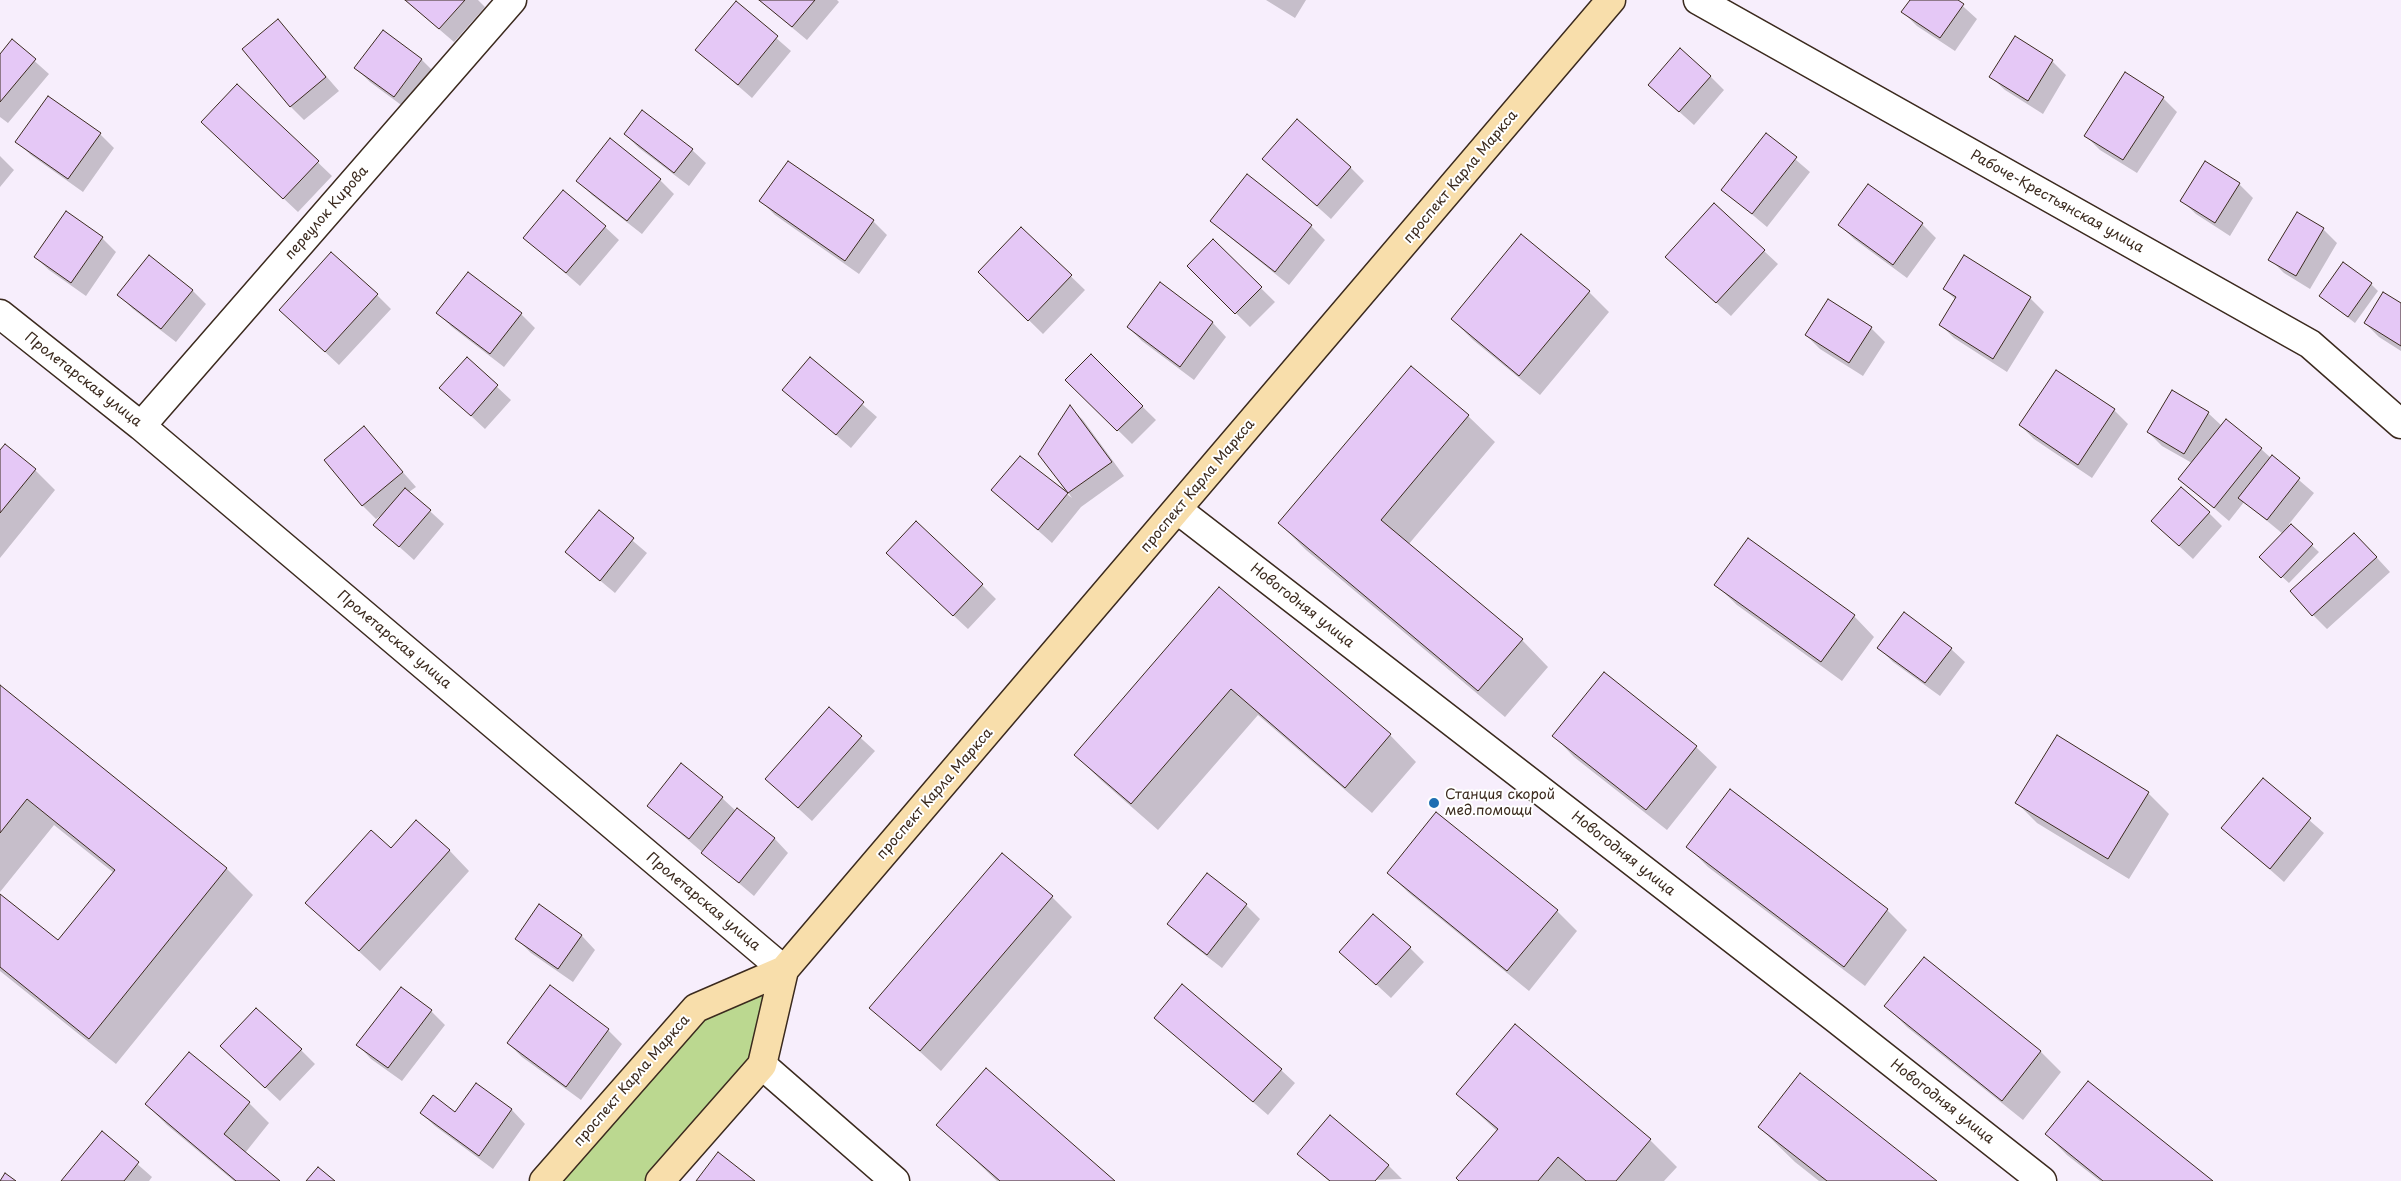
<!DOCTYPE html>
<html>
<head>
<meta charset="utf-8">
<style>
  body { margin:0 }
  canvas { display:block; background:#f7eefc }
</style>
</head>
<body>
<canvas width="2401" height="1181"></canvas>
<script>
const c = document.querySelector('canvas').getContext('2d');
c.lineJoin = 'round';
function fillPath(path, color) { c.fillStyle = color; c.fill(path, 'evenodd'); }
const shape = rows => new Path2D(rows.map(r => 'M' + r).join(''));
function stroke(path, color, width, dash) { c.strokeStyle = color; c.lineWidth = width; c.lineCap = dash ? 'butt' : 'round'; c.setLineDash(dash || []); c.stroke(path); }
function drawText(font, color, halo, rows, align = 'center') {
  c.font = font + ' "Playpen Sans",sans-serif'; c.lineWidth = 4; c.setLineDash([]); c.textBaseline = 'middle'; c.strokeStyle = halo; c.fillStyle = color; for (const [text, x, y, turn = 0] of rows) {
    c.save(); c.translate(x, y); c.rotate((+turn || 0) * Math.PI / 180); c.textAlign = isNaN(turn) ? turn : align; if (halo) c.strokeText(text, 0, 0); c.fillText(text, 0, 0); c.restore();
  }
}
fillPath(shape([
  [771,988,754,1062,648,1181,560,1181,703,1017]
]), '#bbd890');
fillPath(shape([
  [405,0,478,0,485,7,454,42],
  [759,0,837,0,839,2,807,40],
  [1266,0,1306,0,1295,18],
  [1911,0,1956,0,1977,19,1955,51,1917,26,1903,12],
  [736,3,791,51,752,98,697,50],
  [278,21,339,91,304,120,290,106],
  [383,32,422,60,436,74,408,110,370,82,356,68],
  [12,41,49,74,8,123,0,117,0,56],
  [2052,61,2066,75,2043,114,2005,90,1991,77],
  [1710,76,1724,90,1694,125,1664,98],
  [237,85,332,176,298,212,217,136],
  [2163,98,2177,112,2137,173,2100,150,2086,136],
  [100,134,114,148,83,192,31,155,17,142],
  [625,134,692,150,706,163,689,186,639,148],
  [1767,135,1810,172,1767,227,1723,190],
  [0,156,14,170,0,187],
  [1264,159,1350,167,1364,181,1331,219],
  [660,180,674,194,642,234,592,195,578,181],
  [2239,184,2253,198,2230,236,2196,214,2182,201],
  [761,201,873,221,887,235,859,274,775,215],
  [66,212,102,238,116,252,86,296,49,270,35,257],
  [1212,221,1311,226,1325,240,1289,285,1226,234],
  [1922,224,1936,238,1907,278,1854,239,1840,225],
  [605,227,619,240,580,286,525,238],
  [1021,228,1085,290,1043,334,994,286],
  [2323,229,2337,243,2310,289,2284,273,2270,259],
  [1213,241,1275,302,1250,327,1188,266],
  [1764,251,1778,264,1731,316,1681,271],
  [1160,284,1213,323,1226,337,1194,380,1142,341,1128,327],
  [2371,284,2378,291,2355,323,2320,296],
  [1944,289,2030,298,2044,312,2007,372,1954,338,1940,324,1956,300],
  [192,290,206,304,176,342,133,309,119,295],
  [1589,292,1609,312,1540,395,1473,340,1452,319],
  [377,295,391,309,339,365,280,310],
  [2401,305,2401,351,2379,337,2365,323],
  [438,313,521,314,535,328,504,367,452,327],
  [1871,328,1885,342,1863,376,1820,349,1806,335],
  [1091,356,1156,420,1132,444,1067,380],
  [467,359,511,400,485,429,441,388],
  [810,359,877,417,851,448,784,390],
  [1411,367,1468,416,1495,442,1408,545,1522,640,1548,667,1505,717,1306,550,1279,523],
  [2057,371,2114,410,2128,424,2092,478,2034,439,2020,425],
  [1070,407,1083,420,1124,476,1081,507,1052,543,993,490,1020,458,1072,498,1040,454],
  [2208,413,2222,426,2261,449,2271,458,2272,457,2314,493,2289,524,2319,552,2289,583,2268,564,2283,534,2244,502,2229,521,2180,479,2192,463,2162,446,2148,432],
  [364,428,416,487,409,492,444,524,414,560,375,525,383,514,376,519,362,505],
  [0,452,35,470,55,490,0,558],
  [599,512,647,553,615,593,566,552],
  [2209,513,2222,526,2193,559,2152,521],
  [2368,548,2390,572,2327,629,2313,615],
  [901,567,982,585,996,599,968,629],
  [1716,585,1854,616,1874,637,1842,681,1737,605],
  [1219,589,1390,735,1416,762,1372,813,1258,715,1158,830,1102,781,1075,755],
  [1879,648,1951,649,1965,662,1940,696,1893,662],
  [0,687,227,869,253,895,116,1064,0,971,0,895,58,942,114,873,54,825,0,892],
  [829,709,875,751,812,821,766,779],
  [1554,736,1696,747,1717,767,1667,830,1574,757],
  [2057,737,2148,793,2169,814,2129,879,2037,823,2017,803],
  [2263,780,2324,833,2284,882,2223,828],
  [722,798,736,811,738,809,775,839,788,853,754,896,648,806],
  [1688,847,1887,910,1907,930,1865,986,1708,867],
  [391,850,449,850,469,871,380,971,307,903],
  [1388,873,1557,911,1577,931,1529,991,1409,893],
  [1052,897,1072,917,941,1071,871,1007],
  [1246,905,1260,919,1222,968,1183,938,1169,924],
  [539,906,582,936,595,950,573,982,531,953,517,939],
  [1410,948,1424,962,1391,998,1341,952],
  [1924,959,2041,1052,2061,1072,2023,1120,1907,1027,1886,1006],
  [431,1011,445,1025,402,1081,371,1059,358,1045],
  [1155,1018,1281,1070,1295,1083,1268,1115],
  [1515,1026,1650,1140,1677,1167,1664,1181,1460,1181,1497,1131,1457,1094],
  [608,1030,622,1044,581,1100,522,1057,508,1043],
  [301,1050,315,1064,280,1101,236,1060],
  [477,1085,512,1110,525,1124,493,1169,435,1126,421,1113,456,1113],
  [249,1103,269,1123,245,1153,278,1181,234,1181,167,1125,146,1104],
  [938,1125,1113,1181,997,1181],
  [1759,1127,1935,1181,1819,1181,1795,1162],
  [102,1133,152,1177,149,1181,62,1181],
  [2046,1134,2211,1181,2100,1181,2067,1155],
  [1299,1154,1388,1165,1402,1179,1329,1181]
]), '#0003');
const building = shape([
  [405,0,465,0,439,29,405,0],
  [759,0,815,0,792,27,759,0],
  [1910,0,1958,0,1964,4,1940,38,1901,12,1910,0],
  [736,1,778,36,738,85,695,50,736,1],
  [278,19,326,77,290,107,242,49,278,19],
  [383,30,422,59,394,97,354,68,383,30],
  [2015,36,2053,60,2028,101,1989,77,2015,36],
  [12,39,36,59,0,102,0,54,12,39],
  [1680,48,1711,76,1679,112,1648,85,1680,48],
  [2125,72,2164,97,2123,160,2084,136,2125,72],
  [237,84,319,161,283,199,201,122,237,84],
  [48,96,101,133,68,179,15,142,48,96],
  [642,110,693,149,674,173,624,134,642,110],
  [1297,119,1351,167,1317,206,1262,159,1297,119],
  [1766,133,1797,157,1752,214,1721,190,1766,133],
  [610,138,661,179,627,221,576,181,610,138],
  [788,161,874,220,845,261,759,201,788,161],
  [2205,161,2240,183,2215,223,2180,201,2205,161],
  [1247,174,1312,225,1275,272,1210,221,1247,174],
  [1868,184,1923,223,1893,265,1838,225,1868,184],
  [563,190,606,226,566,273,523,238,563,190],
  [1714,203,1765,250,1716,303,1665,257,1714,203],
  [66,211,103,237,71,283,34,257,66,211],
  [2297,212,2324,228,2296,276,2268,260,2297,212],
  [1021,227,1072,275,1028,321,978,272,1021,227],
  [1521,234,1590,291,1519,376,1451,319,1521,234],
  [1213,239,1262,287,1235,314,1187,266,1213,239],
  [331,252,378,294,325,352,279,310,331,252],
  [149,255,193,290,161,329,117,295,149,255],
  [1964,255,2031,297,1993,359,1939,325,1956,297,1943,289,1964,255],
  [2343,262,2372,283,2348,317,2319,296,2343,262],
  [468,272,522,313,490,354,436,313,468,272],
  [1160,282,1213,322,1180,367,1127,327,1160,282],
  [2383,292,2401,303,2401,346,2364,323,2383,292],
  [1828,299,1872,327,1849,363,1805,335,1828,299],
  [1091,354,1143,406,1117,431,1065,380,1091,354],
  [467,357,498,385,471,416,439,388,467,357],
  [810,357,864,402,836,435,782,390,810,357],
  [1411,366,1469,415,1381,520,1523,639,1478,691,1278,523,1411,366],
  [2056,370,2115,409,2078,465,2019,425,2056,370],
  [2172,390,2209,412,2184,454,2147,432,2172,390],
  [1070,405,1112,462,1068,493,1038,454,1070,405],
  [2226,419,2262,448,2214,508,2178,479,2226,419],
  [364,426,403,472,362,506,324,460,364,426],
  [5,444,36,469,0,513,0,450,5,444],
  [2272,455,2300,478,2267,520,2238,498,2272,455],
  [1020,456,1068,493,1038,530,991,490,1020,456],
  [2181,487,2210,512,2179,546,2151,521,2181,487],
  [405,488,431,510,399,547,373,525,405,488],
  [599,510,634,538,600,581,565,552,599,510],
  [916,521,983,584,953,616,886,553,916,521],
  [2291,524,2313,544,2281,578,2259,557,2291,524],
  [2354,533,2377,557,2312,616,2290,591,2354,533],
  [1748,538,1855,615,1821,662,1714,585,1748,538],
  [1219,587,1391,734,1345,788,1231,689,1131,804,1074,755,1219,587],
  [1904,612,1952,648,1925,683,1877,648,1904,612],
  [1604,672,1697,746,1646,810,1552,736,1604,672],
  [0,685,227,868,89,1039,0,967,0,894,58,940,115,870,27,799,0,833,0,685],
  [829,707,862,736,798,808,765,779,829,707],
  [2057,735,2149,792,2108,859,2015,803,2057,735],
  [681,763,723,797,689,839,647,806,681,763],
  [2263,778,2311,818,2270,869,2221,828,2263,778],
  [1730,789,1888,909,1844,967,1686,847,1730,789],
  [737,808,775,838,739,883,701,853,737,808],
  [1436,812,1558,910,1507,971,1387,873,1436,812],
  [416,820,450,850,359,951,305,903,371,830,391,848,416,820],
  [1002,853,1053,896,920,1051,869,1008,1002,853],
  [1207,873,1247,904,1207,955,1167,924,1207,873],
  [539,904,582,935,558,969,515,939,539,904],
  [1373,914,1411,947,1376,985,1339,952,1373,914],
  [1924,957,2041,1051,2002,1101,1884,1006,1924,957],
  [1182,984,1282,1069,1253,1102,1154,1018,1182,984],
  [550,985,609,1029,566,1087,507,1043,550,985],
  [401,987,432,1010,388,1068,356,1045,401,987],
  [256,1008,302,1049,265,1088,220,1046,256,1008],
  [1515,1024,1651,1139,1616,1181,1586,1181,1558,1157,1538,1181,1459,1181,1456,1178,1498,1129,1456,1094,1515,1024],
  [189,1052,250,1102,224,1134,280,1181,236,1181,145,1104,189,1052],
  [986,1068,1115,1181,1000,1181,936,1125,986,1068],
  [1800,1073,1937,1181,1827,1181,1758,1127,1800,1073],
  [2088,1081,2213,1181,2103,1181,2045,1134,2088,1081],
  [476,1083,512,1109,479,1156,420,1113,433,1095,455,1112,476,1083],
  [1330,1115,1389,1165,1375,1181,1330,1181,1297,1154,1330,1115],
  [102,1131,139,1162,124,1181,61,1181,102,1131],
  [718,1152,755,1181,696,1181,718,1152],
  [318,1167,335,1181,306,1181,318,1167],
  [5,1173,16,1181,0,1181,5,1173]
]);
fillPath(building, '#e5c8f6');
stroke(building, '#3b2a1e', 1);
const minor = shape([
  [1698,0,2310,344,2401,424],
  [0,314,141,426,784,970],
  [141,426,512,0],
  [1178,510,1835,1018,2042,1181],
  [762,1065,895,1181]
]);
const major = shape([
  [544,1181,696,1008,784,970,1611,0],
  [660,1181,762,1065,784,970]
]);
stroke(minor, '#3b2a1e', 31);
stroke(major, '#3b2a1e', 31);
stroke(minor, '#fff', 28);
stroke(major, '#f8deab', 28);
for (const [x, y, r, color] of [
  [1434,803,6,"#1f6fb2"]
]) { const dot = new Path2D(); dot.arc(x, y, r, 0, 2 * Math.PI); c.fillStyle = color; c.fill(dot); stroke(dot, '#fff', 2); }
drawText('14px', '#3b2a1e', '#fff', [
  ["проспект Карла Маркса",1461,177,-50],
  ["Рабоче-Крестьянская улица",2057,202,29],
  ["переулок Кирова",327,213,-49],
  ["Пролетарская улица",83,380,38],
  ["проспект Карла Маркса",1198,486,-50],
  ["Новогодняя улица",1302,606,38],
  ["Пролетарская улица",394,640,40],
  ["проспект Карла Маркса",935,794,-49],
  ["Новогодняя улица",1623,854,38],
  ["Пролетарская улица",703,902,40],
  ["проспект Карла Маркса",632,1081,-49],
  ["Новогодняя улица",1942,1102,38]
]);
drawText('14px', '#3b2a1e', '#fff', [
  ["Станция скорой",1445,795],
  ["мед.помощи",1445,811]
], 'left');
</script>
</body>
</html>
